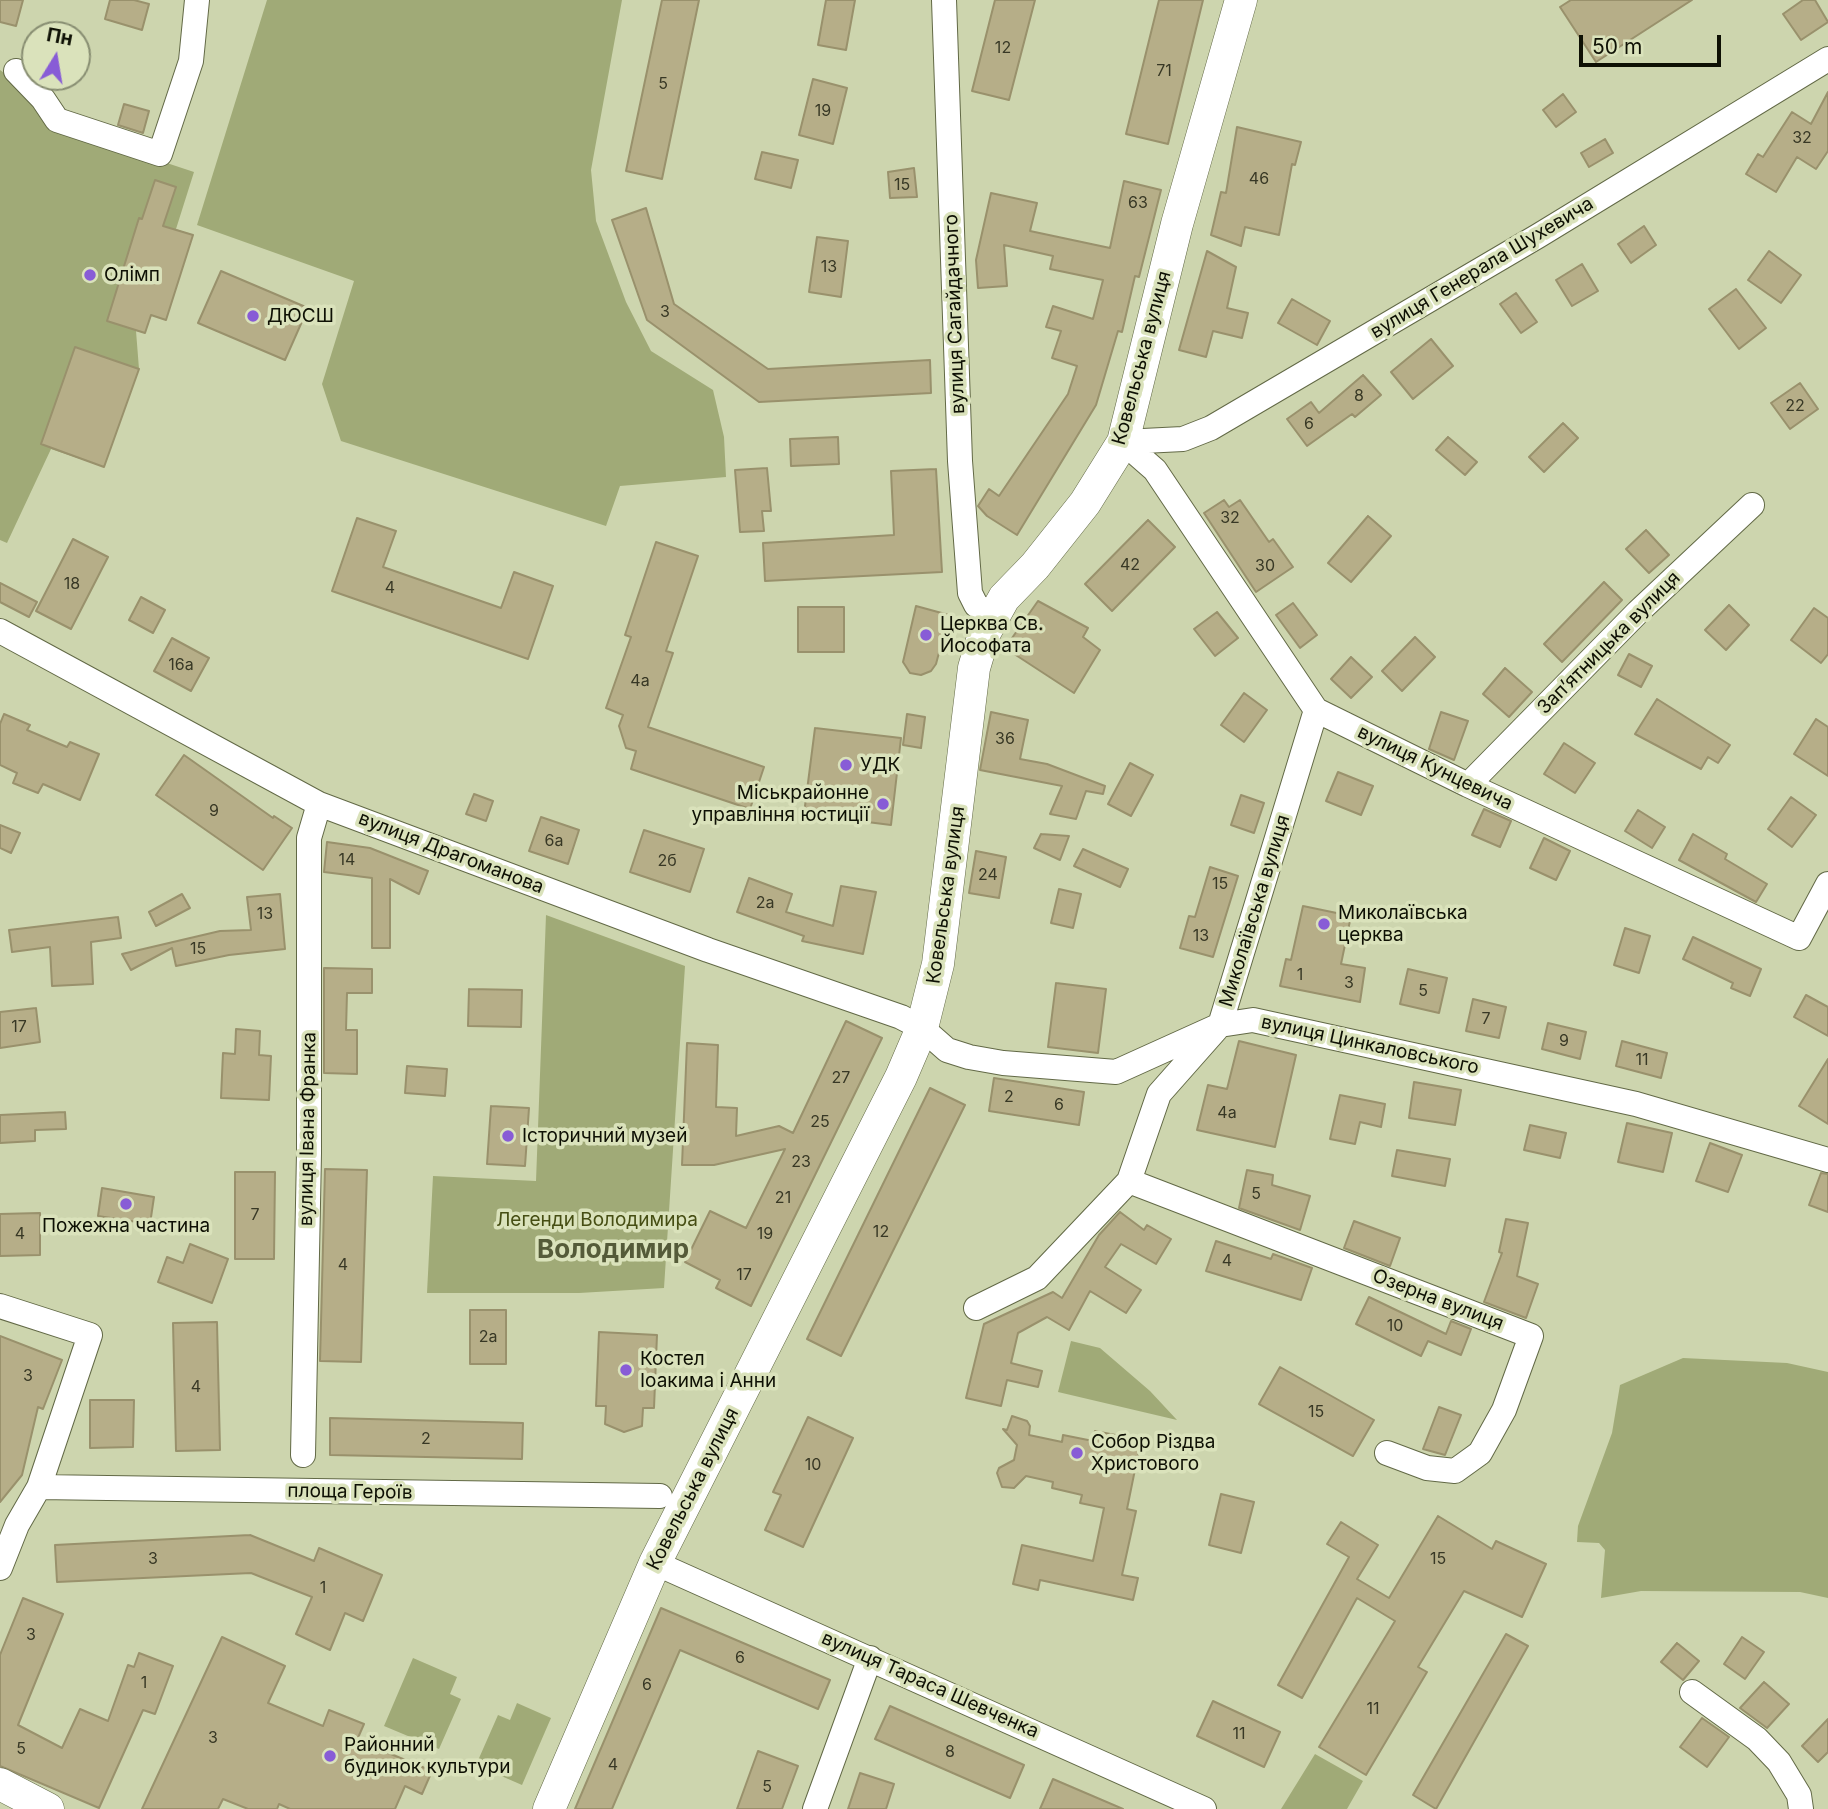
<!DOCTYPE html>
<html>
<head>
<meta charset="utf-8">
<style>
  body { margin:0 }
  #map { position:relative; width:1828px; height:1809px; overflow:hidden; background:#cdd5ae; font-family:Inter,sans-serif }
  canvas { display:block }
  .north { position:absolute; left:21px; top:21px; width:70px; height:70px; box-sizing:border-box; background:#dae2bb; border:2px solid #888e72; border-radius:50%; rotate:11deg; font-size:19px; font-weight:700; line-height:28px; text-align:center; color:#0e1004 }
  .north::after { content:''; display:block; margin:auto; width:24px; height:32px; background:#885cd6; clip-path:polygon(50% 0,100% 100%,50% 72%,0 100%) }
  .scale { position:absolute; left:1579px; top:35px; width:142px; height:32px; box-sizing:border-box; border:4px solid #0e1004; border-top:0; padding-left:9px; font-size:21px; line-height:24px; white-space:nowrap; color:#0e1004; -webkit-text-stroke:5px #dae2bb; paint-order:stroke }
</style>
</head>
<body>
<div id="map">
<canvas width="1828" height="1809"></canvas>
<div class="north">Пн</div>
<div class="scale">50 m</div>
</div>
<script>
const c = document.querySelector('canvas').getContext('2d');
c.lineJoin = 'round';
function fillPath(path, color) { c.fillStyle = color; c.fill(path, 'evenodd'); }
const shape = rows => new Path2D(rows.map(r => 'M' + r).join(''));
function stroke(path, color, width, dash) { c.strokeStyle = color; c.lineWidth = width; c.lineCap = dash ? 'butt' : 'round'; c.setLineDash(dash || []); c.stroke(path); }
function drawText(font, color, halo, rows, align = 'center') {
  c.font = font + ' Inter,sans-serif'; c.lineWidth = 7; c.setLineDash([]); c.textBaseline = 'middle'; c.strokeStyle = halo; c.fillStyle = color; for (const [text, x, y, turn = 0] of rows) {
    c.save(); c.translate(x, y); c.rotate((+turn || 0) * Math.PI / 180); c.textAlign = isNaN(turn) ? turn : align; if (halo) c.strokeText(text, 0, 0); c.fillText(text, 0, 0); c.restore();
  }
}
fillPath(shape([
  [267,0,622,0,591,170,596,221,626,302,651,351,713,390,724,437,726,477,620,486,606,526,341,441,322,384,354,281,197,225],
  [0,70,14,80,52,125,194,172,176,229,193,235,166,320,151,315,145,333,136,331,139,369,104,467,51,449,7,543,0,540],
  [546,915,685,966,664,1288,579,1293,427,1293,433,1176,536,1181],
  [1071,1341,1100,1348,1150,1391,1177,1420,1058,1392],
  [1683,1358,1787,1363,1828,1372,1828,1598,1800,1592,1641,1591,1601,1598,1605,1550,1599,1543,1577,1542,1578,1526,1612,1433,1620,1385],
  [413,1658,457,1677,450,1694,461,1699,439,1749,384,1726],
  [517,1703,551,1718,522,1785,476,1765,498,1715,510,1720],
  [1315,1754,1363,1781,1347,1809,1281,1809]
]), '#a0aa77');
const building = shape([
  [0,0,23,0,16,26,0,22,0,0],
  [110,0,134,0,149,4,142,30,105,19,110,0],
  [662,0,699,0,662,179,626,171,662,0],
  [826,0,855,0,846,50,818,45,826,0],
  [995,0,1035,0,1009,100,972,91,995,0],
  [1159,0,1203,0,1168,144,1126,134,1159,0],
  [1571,0,1692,0,1596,62,1560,7,1571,0],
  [1803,0,1815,0,1828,22,1801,40,1783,14,1803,0],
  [813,79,847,88,833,144,799,135,813,79],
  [1828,92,1828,151,1816,169,1797,157,1776,192,1746,174,1758,154,1763,157,1792,112,1811,124,1828,92],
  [1563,94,1576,112,1556,127,1543,110,1563,94],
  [124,104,149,111,143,133,118,125,124,104],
  [1237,127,1301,142,1295,165,1292,164,1279,235,1245,227,1241,246,1211,235,1221,192,1226,193,1237,127],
  [1605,139,1613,153,1589,167,1581,153,1605,139],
  [762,152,798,160,791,188,755,179,762,152],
  [914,168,917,197,890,198,888,172,914,168],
  [155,180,176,187,163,226,193,235,166,320,151,315,145,333,107,321,139,218,142,219,155,180],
  [1124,181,1161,190,1139,277,1135,276,1122,332,1118,331,1096,405,1017,535,987,516,978,506,989,489,999,496,1068,394,1077,366,1052,358,1061,331,1046,327,1053,306,1093,319,1103,280,1050,269,1053,256,1004,245,1007,286,978,288,976,260,991,193,1037,203,1030,231,1110,248,1124,181],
  [646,208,674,304,768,369,930,360,931,393,759,402,647,320,612,220,646,208],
  [1644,226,1656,245,1631,263,1618,244,1644,226],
  [817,237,848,241,841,297,809,292,817,237],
  [1207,251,1236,267,1227,308,1248,313,1242,338,1213,331,1206,357,1179,350,1207,251],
  [1769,251,1801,275,1781,303,1748,280,1769,251],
  [1582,264,1598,291,1572,306,1556,280,1582,264],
  [221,271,308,308,285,360,198,323,221,271],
  [1736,289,1766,328,1739,349,1709,309,1736,289],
  [1516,293,1537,322,1521,333,1500,304,1516,293],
  [1292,299,1330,321,1317,345,1278,323,1292,299],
  [1431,339,1453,366,1413,399,1391,372,1431,339],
  [75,347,139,369,104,467,41,444,75,347],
  [1363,375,1381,395,1355,417,1352,414,1307,446,1287,419,1311,402,1319,413,1363,375],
  [1800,383,1818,409,1790,429,1771,403,1800,383],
  [1563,423,1578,438,1544,472,1529,457,1563,423],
  [838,437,839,464,791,466,790,439,838,437],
  [1448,437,1477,462,1465,475,1436,450,1448,437],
  [767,468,771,511,762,511,764,531,740,532,735,470,767,468],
  [936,469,942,572,765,581,763,543,894,535,891,471,936,469],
  [1224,500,1229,507,1240,500,1269,542,1273,539,1293,567,1256,592,1204,513,1224,500],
  [1368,516,1391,536,1351,582,1328,563,1368,516],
  [357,518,396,531,383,567,501,608,514,572,553,586,528,659,332,591,357,518],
  [1148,520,1175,547,1112,611,1085,584,1148,520],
  [1646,530,1669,555,1649,573,1626,549,1646,530],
  [73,539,108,557,71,629,36,611,73,539],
  [656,542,698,556,666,651,673,653,648,727,764,767,750,809,631,769,636,751,626,748,619,726,623,715,606,708,631,637,625,635,656,542],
  [1604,582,1622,600,1562,662,1544,644,1604,582],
  [0,583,37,602,29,617,0,602,0,583],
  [141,597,165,610,153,633,129,620,141,597],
  [1038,601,1088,628,1083,637,1100,650,1074,693,1005,648,1038,601],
  [1293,603,1317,635,1300,648,1276,615,1293,603],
  [1729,605,1749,625,1726,650,1705,630,1729,605],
  [916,606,949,615,936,664,931,671,921,675,910,673,903,662,916,606],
  [798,607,844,607,844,652,798,652,798,607],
  [1814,608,1828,618,1828,654,1821,663,1791,640,1814,608],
  [1217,612,1238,638,1215,656,1194,629,1217,612],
  [1415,637,1435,657,1402,691,1382,671,1415,637],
  [172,638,209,658,191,691,154,671,172,638],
  [1629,654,1652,666,1641,687,1618,675,1629,654],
  [1351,657,1372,677,1351,698,1331,679,1351,657],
  [1505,668,1532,692,1509,717,1483,694,1505,668],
  [1244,693,1267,710,1244,742,1221,725,1244,693],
  [1657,699,1730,745,1718,763,1708,757,1701,769,1635,734,1657,699],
  [991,712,1028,720,1020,759,1047,764,1105,786,1103,794,1086,791,1076,819,1050,814,1062,786,980,770,991,712],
  [1441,712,1468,721,1454,760,1429,749,1441,712],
  [4,714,30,725,27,730,67,747,70,742,99,754,80,800,43,784,38,793,13,783,17,773,0,765,0,724,4,714],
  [907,714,925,717,921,748,903,745,907,714],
  [1816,719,1828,727,1828,776,1794,754,1816,719],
  [815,728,901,738,891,825,804,814,815,728],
  [1564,743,1595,763,1575,793,1544,774,1564,743],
  [184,755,273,818,274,816,292,828,263,870,156,795,184,755],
  [1130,763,1153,775,1131,816,1108,804,1130,763],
  [1338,772,1373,786,1361,815,1326,801,1338,772],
  [474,794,493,801,486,821,466,814,474,794],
  [1241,795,1264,803,1254,833,1231,825,1241,795],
  [1791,797,1816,815,1792,847,1768,829,1791,797],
  [1484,809,1511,821,1500,847,1472,835,1484,809],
  [1638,810,1665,827,1652,848,1625,831,1638,810],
  [541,817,579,830,568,864,529,851,541,817],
  [0,825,20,833,11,853,0,848,0,825],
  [644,830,704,849,690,892,630,872,644,830],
  [1041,834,1069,836,1060,860,1034,848,1041,834],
  [1693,834,1727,854,1725,859,1767,884,1756,902,1679,860,1693,834],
  [1544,838,1570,851,1556,880,1530,868,1544,838],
  [327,842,370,848,428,871,419,894,390,879,390,948,372,948,372,878,324,872,327,842],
  [1083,849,1128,869,1120,887,1074,866,1083,849],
  [976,851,1006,857,999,898,969,893,976,851],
  [1210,867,1238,876,1213,957,1180,948,1189,916,1195,917,1210,867],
  [749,878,792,894,786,912,833,926,841,886,876,892,863,954,802,941,804,936,737,912,749,878],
  [1059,889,1081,894,1073,928,1051,923,1059,889],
  [182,894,190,908,156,926,149,912,182,894],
  [280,894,285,949,229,955,176,966,172,948,131,970,122,954,220,931,251,930,247,897,280,894],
  [1303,906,1351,916,1341,964,1365,968,1360,1002,1280,986,1286,959,1291,960,1303,906],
  [118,917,121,938,91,942,93,984,52,986,50,947,12,952,9,930,118,917],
  [1625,928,1650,936,1639,973,1614,965,1625,928],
  [1693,937,1761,969,1750,996,1731,988,1733,983,1683,959,1693,937],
  [324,968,372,969,372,993,347,993,346,1030,357,1030,357,1074,324,1073,324,968],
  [1408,969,1447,978,1439,1013,1400,1004,1408,969],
  [1056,983,1106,989,1098,1053,1048,1047,1056,983],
  [469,989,522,990,521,1027,468,1026,469,989],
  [1806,995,1828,1007,1828,1036,1794,1017,1806,995],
  [1473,999,1506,1007,1499,1038,1466,1031,1473,999],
  [36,1008,40,1042,0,1048,0,1012,36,1008],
  [846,1021,882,1038,751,1306,716,1288,720,1280,685,1262,710,1211,746,1228,785,1149,714,1165,682,1165,687,1043,718,1045,716,1107,737,1108,736,1136,779,1126,793,1133,846,1021],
  [1548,1023,1586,1032,1580,1059,1542,1049,1548,1023],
  [236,1029,260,1031,259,1055,271,1056,269,1100,221,1098,223,1053,235,1054,236,1029],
  [1239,1041,1296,1055,1275,1147,1197,1130,1208,1085,1227,1089,1239,1041],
  [1622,1041,1667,1053,1661,1078,1616,1066,1622,1041],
  [1828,1059,1828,1124,1799,1106,1828,1059],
  [407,1066,447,1069,445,1096,405,1093,407,1066],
  [994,1078,1084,1092,1079,1125,989,1111,994,1078],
  [1414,1082,1461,1090,1455,1125,1409,1118,1414,1082],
  [930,1088,965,1105,841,1356,807,1339,930,1088],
  [1340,1095,1385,1104,1381,1127,1360,1122,1355,1144,1330,1139,1340,1095],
  [491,1106,529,1108,525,1166,487,1164,491,1106],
  [65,1112,66,1129,35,1130,35,1141,0,1143,0,1115,65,1112],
  [1627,1123,1672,1133,1663,1172,1618,1162,1627,1123],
  [1530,1125,1566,1133,1560,1158,1524,1150,1530,1125],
  [1710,1143,1742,1155,1728,1192,1696,1181,1710,1143],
  [1397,1150,1450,1159,1445,1186,1392,1176,1397,1150],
  [325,1169,367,1170,361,1362,320,1361,325,1169],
  [1247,1170,1273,1175,1272,1185,1310,1196,1300,1230,1239,1208,1247,1170],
  [235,1172,275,1172,274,1259,235,1259,235,1172],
  [1821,1173,1828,1174,1828,1212,1809,1205,1821,1173],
  [102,1188,154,1197,150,1224,98,1216,102,1188],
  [1120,1212,1144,1230,1147,1225,1171,1239,1156,1264,1121,1244,1105,1267,1141,1290,1126,1313,1090,1291,1069,1330,1047,1317,1018,1333,1011,1363,1042,1371,1038,1387,1007,1380,1001,1406,966,1398,984,1324,1053,1292,1062,1298,1099,1235,1120,1212],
  [40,1213,40,1255,0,1256,0,1214,40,1213],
  [1506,1219,1528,1223,1517,1276,1538,1284,1526,1318,1484,1302,1502,1253,1499,1252,1506,1219],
  [1354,1221,1400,1238,1390,1266,1344,1248,1354,1221],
  [1216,1241,1271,1259,1273,1254,1312,1268,1301,1300,1206,1271,1216,1241],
  [190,1244,228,1259,212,1303,158,1282,167,1257,183,1263,190,1244],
  [1369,1297,1446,1334,1451,1321,1471,1329,1461,1355,1428,1341,1421,1356,1356,1324,1369,1297],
  [470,1310,506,1310,506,1364,470,1364,470,1310],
  [217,1322,220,1450,176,1451,173,1323,217,1322],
  [599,1332,657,1335,654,1408,643,1408,642,1426,624,1432,605,1424,606,1406,596,1406,599,1332],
  [0,1336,62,1360,43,1409,38,1407,22,1475,0,1502,0,1336],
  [1280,1367,1374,1420,1353,1456,1259,1404,1280,1367],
  [90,1400,134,1400,133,1447,90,1448,90,1400],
  [1439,1407,1461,1415,1445,1455,1423,1449,1439,1407],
  [1012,1416,1027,1421,1030,1426,1029,1435,1062,1442,1063,1435,1093,1441,1095,1431,1141,1440,1127,1509,1136,1511,1122,1575,1138,1578,1133,1600,1040,1580,1038,1590,1013,1584,1022,1545,1093,1561,1104,1508,1080,1503,1082,1495,1052,1488,1053,1482,1026,1476,1014,1488,1002,1487,997,1473,999,1468,1014,1460,1017,1445,1003,1429,1007,1430,1012,1416],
  [808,1417,853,1438,803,1547,765,1530,781,1495,773,1492,808,1417],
  [330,1418,523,1423,522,1459,330,1455,330,1418],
  [1221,1494,1254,1502,1241,1553,1209,1545,1221,1494],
  [1438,1516,1492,1549,1496,1541,1546,1564,1522,1617,1464,1591,1418,1667,1427,1672,1366,1775,1319,1747,1395,1621,1357,1598,1302,1698,1278,1685,1349,1557,1327,1544,1341,1522,1378,1545,1357,1579,1389,1598,1438,1516],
  [250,1535,314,1561,319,1548,382,1575,363,1621,345,1613,330,1650,296,1634,312,1597,251,1573,57,1582,55,1545,250,1535],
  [23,1598,63,1614,18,1725,62,1748,80,1709,108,1721,128,1665,134,1667,139,1653,173,1666,155,1714,143,1710,99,1808,0,1766,0,1655,23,1598],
  [661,1608,830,1680,818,1709,680,1650,612,1809,575,1809,661,1608],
  [1506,1634,1528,1646,1436,1809,1413,1795,1506,1634],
  [222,1637,285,1666,268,1703,323,1726,329,1710,364,1724,357,1740,432,1771,422,1794,405,1786,395,1809,290,1809,279,1804,277,1809,248,1809,223,1799,218,1809,142,1809,222,1637],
  [1742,1637,1764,1652,1745,1679,1724,1664,1742,1637],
  [1677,1643,1699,1661,1683,1680,1661,1662,1677,1643],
  [1764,1682,1789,1704,1767,1728,1740,1708,1764,1682],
  [1213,1701,1280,1732,1264,1767,1197,1736,1213,1701],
  [890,1706,1024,1765,1010,1798,875,1739,890,1706],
  [1702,1718,1729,1737,1707,1767,1680,1747,1702,1718],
  [1828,1719,1828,1752,1818,1762,1802,1746,1828,1719],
  [758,1751,798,1766,782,1809,737,1809,758,1751],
  [860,1773,894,1784,886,1809,848,1809,860,1773],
  [1053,1779,1123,1809,1040,1809,1053,1779]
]);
fillPath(building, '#b6ae88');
stroke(building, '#99916c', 2);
const minor = shape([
  [944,0,960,461,970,593,976,605,994,617],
  [16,71,43,99,57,120,160,154,191,61,197,0],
  [1123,442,1155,470,1316,710,1468,785,1799,938,1828,884],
  [1123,442,1183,439,1211,428,1538,236,1828,59],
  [0,631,319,804,708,950,901,1017,922,1028,947,1050,969,1057,1003,1063,1116,1072,1220,1025,1253,1020,1636,1104,1828,1160],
  [1468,785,1638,612,1752,505],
  [1129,1181,1531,1336,1504,1410,1480,1453,1455,1471,1427,1468,1387,1453],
  [0,1306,90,1335,39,1487,17,1525,0,1568],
  [976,1308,1037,1278,1129,1181,1159,1094,1220,1025,1316,710],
  [303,1455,309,1153,309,838,319,804],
  [39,1487,660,1496],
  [655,1563,1204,1809],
  [1692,1692,1757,1739,1779,1762,1799,1795,1801,1809],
  [815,1809,870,1658]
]);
const major = shape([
  [0,1784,48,1809],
  [549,1809,655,1563,901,1077,922,1028,938,964,974,668,984,634,1004,598,1035,566,1085,503,1123,442,1177,224,1241,0]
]);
stroke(minor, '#626946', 26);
stroke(major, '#626946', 33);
stroke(minor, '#fff', 24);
stroke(major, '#fff', 32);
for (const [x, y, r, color] of [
  [90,275,7,"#885cd6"],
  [253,316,7,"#885cd6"],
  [926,635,7,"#885cd6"],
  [846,765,7,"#885cd6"],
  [883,804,7,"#885cd6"],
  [1324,924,7,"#885cd6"],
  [508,1136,7,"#885cd6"],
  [126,1204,7,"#885cd6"],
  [626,1370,7,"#885cd6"],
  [1077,1453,7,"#885cd6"],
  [330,1756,7,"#885cd6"]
]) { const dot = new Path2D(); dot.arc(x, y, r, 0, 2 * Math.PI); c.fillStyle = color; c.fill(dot); stroke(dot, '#dae2bb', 2.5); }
drawText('16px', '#383825', null, [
  ["12",1003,48],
  ["71",1164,71],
  ["5",663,84],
  ["19",823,111],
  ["32",1802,138],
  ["46",1259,179],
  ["15",902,185],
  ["63",1138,203],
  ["13",829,267],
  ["3",665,312],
  ["8",1359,396],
  ["22",1795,406],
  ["6",1309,424],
  ["32",1230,518],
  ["42",1130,565],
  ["30",1265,566],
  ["18",72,584],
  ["4",390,588],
  ["16а",181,665],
  ["4а",640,681],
  ["36",1005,739],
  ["9",214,811],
  ["6а",554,841],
  ["14",347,860],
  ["2б",667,861],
  ["24",988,875],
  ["15",1220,884],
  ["2а",765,903],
  ["13",265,914],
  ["13",1201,936],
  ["15",198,949],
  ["1",1300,975],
  ["3",1349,983],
  ["5",1423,991],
  ["7",1486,1019],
  ["17",19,1027],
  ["9",1564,1041],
  ["11",1642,1060],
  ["27",841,1078],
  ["2",1009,1097],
  ["6",1059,1105],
  ["4а",1227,1113],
  ["25",820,1122],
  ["23",801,1162],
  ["5",1256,1194],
  ["21",783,1198],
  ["7",255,1215],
  ["12",881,1232],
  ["4",20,1234],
  ["19",765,1234],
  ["4",1227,1261],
  ["4",343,1265],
  ["17",744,1275],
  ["10",1395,1326],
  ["2а",488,1337],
  ["3",28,1376],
  ["4",196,1387],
  ["15",1316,1412],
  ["2",426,1439],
  ["10",813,1465],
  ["3",153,1559],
  ["15",1438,1559],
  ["1",323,1588],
  ["3",31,1635],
  ["6",740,1658],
  ["1",144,1683],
  ["6",647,1685],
  ["11",1373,1709],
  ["11",1239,1734],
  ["3",213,1738],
  ["5",21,1749],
  ["8",950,1752],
  ["4",613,1765],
  ["5",767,1787]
]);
drawText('19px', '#0e1004', '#dae2bb', [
  ["вулиця Генерала Шухевича",1482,268,-31],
  ["вулиця Сагайдачного",955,314,-92],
  ["Ковельська вулиця",1142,358,-75],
  ["Запʼятницька вулиця",1609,643,-45],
  ["вулиця Кунцевича",1435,768,26],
  ["вулиця Драгоманова",451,853,21],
  ["Ковельська вулиця",946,895,-82],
  ["Миколаївська вулиця",1255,911,-73],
  ["вулиця Цинкаловського",1370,1045,12],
  ["вулиця Івана Франка",308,1129,-89],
  ["Озерна вулиця",1438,1300,21],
  ["Ковельська вулиця",693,1489,-63],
  ["площа Героїв",350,1492,1],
  ["вулиця Тараса Шевченка",930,1685,24]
]);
drawText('19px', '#0e1004', '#dae2bb', [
  ["Олімп",104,275],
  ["ДЮСШ",267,316],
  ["Церква Св.",940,624],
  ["Йософата",940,646],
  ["УДК",860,765],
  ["Міськрайонне",869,793,"right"],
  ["управління юстиції",869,815,"right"],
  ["Миколаївська",1338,913],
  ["церква",1338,935],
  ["Історичний музей",522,1136],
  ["Пожежна частина",126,1226,"center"],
  ["Костел",640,1359],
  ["Іоакима і Анни",640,1381],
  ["Собор Різдва",1091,1442],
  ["Христового",1091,1464],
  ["Районний",344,1745],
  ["будинок культури",344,1767]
], 'left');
drawText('19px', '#464e13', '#dae2bb', [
  ["Легенди Володимира",597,1220]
]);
drawText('bold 26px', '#555b39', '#dae2bb', [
  ["Володимир",613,1250]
]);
</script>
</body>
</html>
